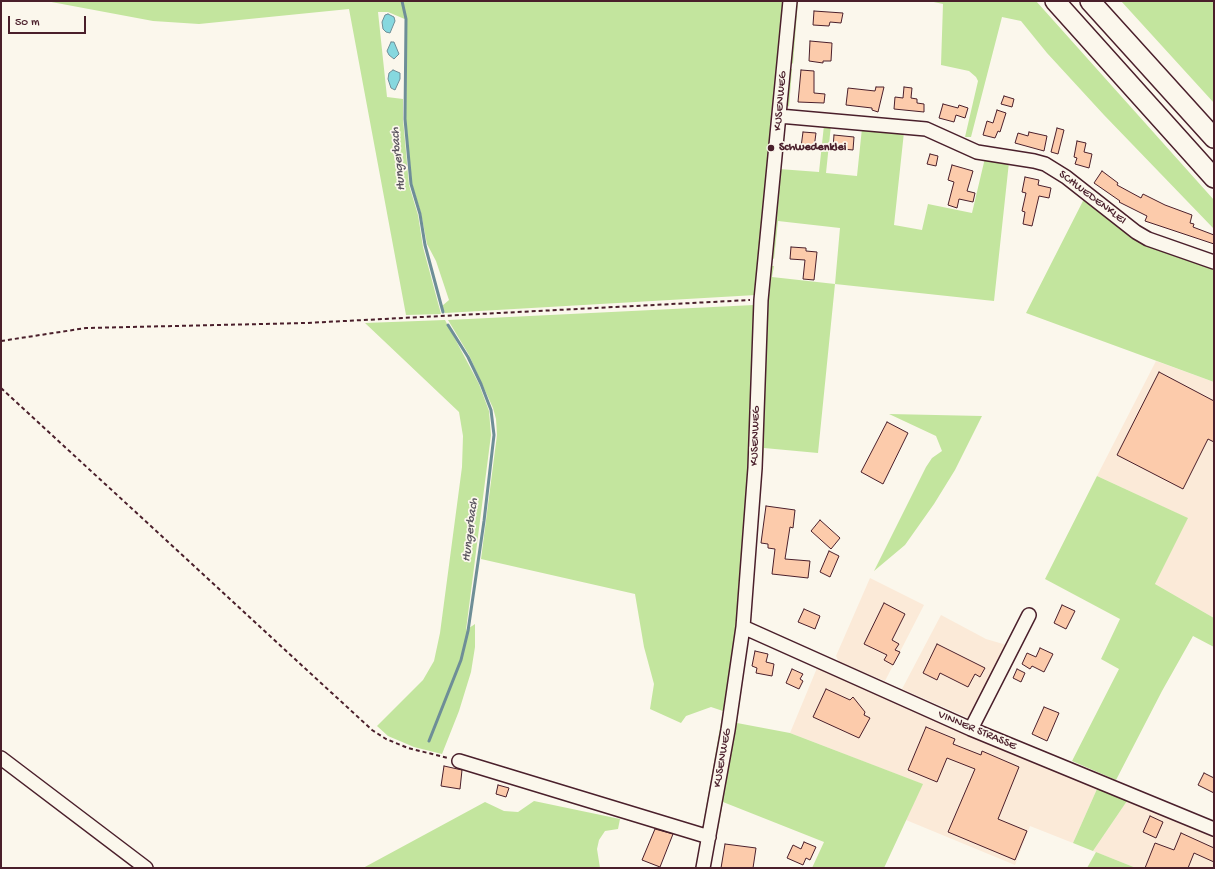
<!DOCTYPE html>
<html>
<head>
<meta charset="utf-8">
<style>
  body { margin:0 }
  #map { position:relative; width:1215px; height:869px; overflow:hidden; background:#fbf7ec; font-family:"Gochi Hand",sans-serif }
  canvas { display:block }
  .frame { position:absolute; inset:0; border:2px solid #4a1f2b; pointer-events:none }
  .scale { position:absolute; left:8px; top:16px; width:78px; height:18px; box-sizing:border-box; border:2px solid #4a1f2b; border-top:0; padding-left:5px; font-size:12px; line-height:14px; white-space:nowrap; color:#4a1f2b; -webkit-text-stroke:3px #fbf7ec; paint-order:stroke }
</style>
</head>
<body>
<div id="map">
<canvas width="1215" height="869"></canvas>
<div class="frame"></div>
<div class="scale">50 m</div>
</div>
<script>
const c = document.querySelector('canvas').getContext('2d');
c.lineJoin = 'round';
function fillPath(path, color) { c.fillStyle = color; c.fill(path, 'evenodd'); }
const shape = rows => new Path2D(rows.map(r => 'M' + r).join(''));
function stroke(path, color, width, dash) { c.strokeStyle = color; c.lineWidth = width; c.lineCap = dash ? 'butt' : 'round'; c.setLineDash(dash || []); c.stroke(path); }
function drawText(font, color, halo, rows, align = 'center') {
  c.font = font + ' "Gochi Hand",sans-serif'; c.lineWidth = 3.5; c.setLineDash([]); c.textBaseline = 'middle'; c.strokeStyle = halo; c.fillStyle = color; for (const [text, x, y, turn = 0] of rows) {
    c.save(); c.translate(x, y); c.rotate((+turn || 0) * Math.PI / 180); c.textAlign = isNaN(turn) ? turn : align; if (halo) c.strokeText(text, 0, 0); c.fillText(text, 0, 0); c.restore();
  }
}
fillPath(shape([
  [1156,361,1214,382,1214,618,1155,584,1187,518,1097,476],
  [870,578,924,605,885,681,839,662,836,656],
  [941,615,986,639,1010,646,973,720,902,689],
  [817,668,1097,789,1073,843,1030,826,1015,865,906,820,922,784,790,733],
  [1127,801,1214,837,1214,868,1136,868,1093,851]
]), '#fbead8');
fillPath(shape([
  [46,1,786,1,775,115,772,116,756,295,445,313,442,306,449,300,436,261,427,244,421,213,412,184,406,120,407,20,388,12,378,12,387,97,403,99,403,119,409,185,418,215,423,247,441,314,406,315,349,9,199,24,153,21],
  [795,1,798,1,793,64,789,60],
  [929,1,1036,1,1214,200,1214,229,1104,115,1047,53,1021,21,1002,17,971,137,965,137,978,81,976,77,969,71,941,65,943,4],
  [1121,1,1214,1,1214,103],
  [790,69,792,69,789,107,785,101],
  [824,125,831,125,826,173,857,176,862,128,904,132,894,225,922,230,928,204,972,213,985,158,1009,162,994,301,835,284,818,453,764,448,760,501,757,498,765,310,771,266,774,266,772,277,835,284,840,228,778,221,774,259,772,258,770,255,779,169,819,172],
  [1085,197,1214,268,1214,382,1026,313],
  [754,305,755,306,752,434,737,641,705,830,702,830,723,711,711,707,686,716,681,723,650,709,654,684,644,647,635,594,481,559,497,435,496,419,493,408,469,355,448,320],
  [445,320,479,384,489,411,491,435,466,630,475,624,475,647,471,672,459,711,442,754,414,747,388,736,377,726,423,680,434,661,440,633,462,467,463,436,459,412,365,323],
  [889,414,982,416,955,470,934,504,905,545,874,571,926,467,932,458,942,451,936,436],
  [1097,476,1188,518,1155,584,1214,618,1214,647,1193,636,1162,691,1116,780,1072,761,1119,669,1101,659,1120,619,1045,579],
  [748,643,737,723,790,733,923,784,884,868,812,868,824,842,723,802,718,830,716,829,744,646],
  [1097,789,1127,801,1093,851,1073,843],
  [534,801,620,819,618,829,605,831,599,840,597,849,600,868,363,868,485,802,504,811,518,812],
  [1096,852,1136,868,1087,868]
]), '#c3e59e');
const water = shape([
  [388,14,394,17,395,21,390,33,386,32,383,29,382,22,385,15,388,14],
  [391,42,394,42,399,54,394,59,389,55,387,51,391,42],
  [393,70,400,73,400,79,395,90,391,88,388,79,389,73,393,70]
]);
fillPath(water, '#86d8df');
stroke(water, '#6e8e97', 1);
stroke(shape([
  [402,1,406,19,405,119,411,184,420,214,425,245,443,312],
  [429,741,461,660,468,631,484,521,494,435,491,410,481,384,468,357,448,325]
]), '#6e8e97', 3);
const building = shape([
  [814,11,843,13,841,23,830,22,829,26,813,25,814,11],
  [810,41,832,43,831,61,823,61,823,63,809,61,810,41],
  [801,70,814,71,814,93,825,94,824,103,798,102,801,70],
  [876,87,884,87,878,112,872,110,872,108,846,105,848,88,875,91,876,87],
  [904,87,912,88,911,98,917,99,917,103,924,104,924,112,894,109,895,97,903,98,904,87],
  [1004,96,1014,99,1012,107,1001,104,1004,96],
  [943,104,958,108,959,105,968,108,965,118,956,115,954,122,939,118,943,104],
  [997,110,1006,113,1000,132,998,131,995,138,983,135,987,121,993,123,997,110],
  [1057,128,1064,130,1058,154,1051,152,1057,128],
  [803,132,816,133,814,148,801,147,803,132],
  [1029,132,1047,136,1044,151,1015,143,1018,133,1028,136,1029,132],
  [834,135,854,137,853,150,833,148,834,135],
  [1077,141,1086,143,1084,152,1092,154,1089,168,1075,164,1077,158,1074,157,1077,141],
  [930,154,938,156,936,166,927,164,930,154],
  [952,165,973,171,967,191,975,193,973,202,959,199,957,208,948,205,954,182,948,180,952,165],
  [1102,171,1118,183,1117,185,1141,198,1143,194,1165,205,1192,215,1190,223,1194,224,1193,227,1214,235,1214,244,1145,221,1147,216,1119,202,1120,201,1094,183,1102,171],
  [1025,177,1039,180,1038,185,1051,188,1049,198,1039,196,1032,226,1023,224,1025,212,1022,211,1026,193,1022,192,1025,177],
  [791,247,806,248,806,251,817,252,814,280,803,279,805,260,790,259,791,247],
  [1159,372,1214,401,1214,442,1208,439,1183,489,1117,455,1159,372],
  [887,422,908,433,883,484,861,472,887,422],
  [766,506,795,510,793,528,790,527,785,559,810,561,808,578,772,574,775,549,768,548,768,544,761,543,766,506],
  [820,520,840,538,831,549,811,531,820,520],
  [829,551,839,556,830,577,820,572,829,551],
  [884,603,905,614,892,640,899,644,895,650,900,652,893,665,884,660,887,655,864,644,884,603],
  [1062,605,1075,611,1066,629,1054,623,1062,605],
  [804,609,820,616,815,629,798,622,804,609],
  [937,644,985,668,980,677,975,674,968,687,940,673,937,680,923,673,937,644],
  [1040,648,1053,654,1044,672,1032,666,1030,669,1022,664,1027,653,1036,657,1040,648],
  [755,651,768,654,766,662,774,664,772,676,756,673,757,668,752,666,755,651],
  [792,669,803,674,800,679,803,681,799,689,786,683,792,669],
  [1017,669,1025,673,1021,682,1013,678,1017,669],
  [826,689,850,700,853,697,865,712,864,715,870,718,859,738,813,717,826,689],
  [1044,707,1059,713,1047,741,1032,734,1044,707],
  [926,727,955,739,953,744,981,755,982,751,1019,767,998,819,1027,831,1015,860,948,832,975,769,947,758,937,782,908,770,926,727],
  [444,766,462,770,460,789,441,786,444,766],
  [1204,773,1214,778,1214,793,1198,785,1204,773],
  [498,785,509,788,506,797,496,794,498,785],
  [1150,816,1163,822,1156,838,1143,832,1150,816],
  [655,829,673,834,660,867,642,860,655,829],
  [1181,833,1214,848,1214,862,1194,853,1188,868,1145,868,1155,843,1174,850,1181,833],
  [804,842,816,847,810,860,806,858,803,865,787,858,793,845,801,849,804,842],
  [725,844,756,848,753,868,721,868,725,844]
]);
fillPath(building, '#fccbab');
stroke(building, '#4a1f2b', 1);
const minor = shape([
  [779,116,926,129,977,152,1034,161,1045,164,1066,177,1136,232,1148,239,1214,262],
  [743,627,971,729,1214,829],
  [971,729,1029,615],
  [1,758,146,868],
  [459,761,709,837],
  [703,868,728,730,743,627,755,468,761,300,790,1]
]);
const highway = shape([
  [1055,1,1214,178],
  [1090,1,1214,138]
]);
stroke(minor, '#4a1f2b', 16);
stroke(highway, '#4a1f2b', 22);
stroke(shape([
  [1,341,86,328,306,323,750,300],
  [1,388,372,730,386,739,408,748,448,758]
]), '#4a1f2b', 2, [4, 3]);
stroke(minor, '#fbf7ec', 13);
stroke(highway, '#fbf7ec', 19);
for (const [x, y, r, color] of [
  [771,148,4,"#4a1f2b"]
]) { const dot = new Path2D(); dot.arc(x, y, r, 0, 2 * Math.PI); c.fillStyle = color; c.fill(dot); stroke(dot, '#fbf7ec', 1.5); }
drawText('12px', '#4a1f2b', '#fbf7ec', [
  ["KUSENWEG",781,101,-85],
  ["SCHWEDENKLEI",1092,198,37],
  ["KUSENWEG",756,436,-88],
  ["VINNER STRASSE",977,731,23],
  ["KUSENWEG",723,758,-80]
]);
drawText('bold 12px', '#4a1f2b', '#fbf7ec', [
  ["Schwedenklei",779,148]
], 'left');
drawText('italic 13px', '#5c5661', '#fbf7ec', [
  ["Hungerbach",399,159,-96],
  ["Hungerbach",471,530,-83]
]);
</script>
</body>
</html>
